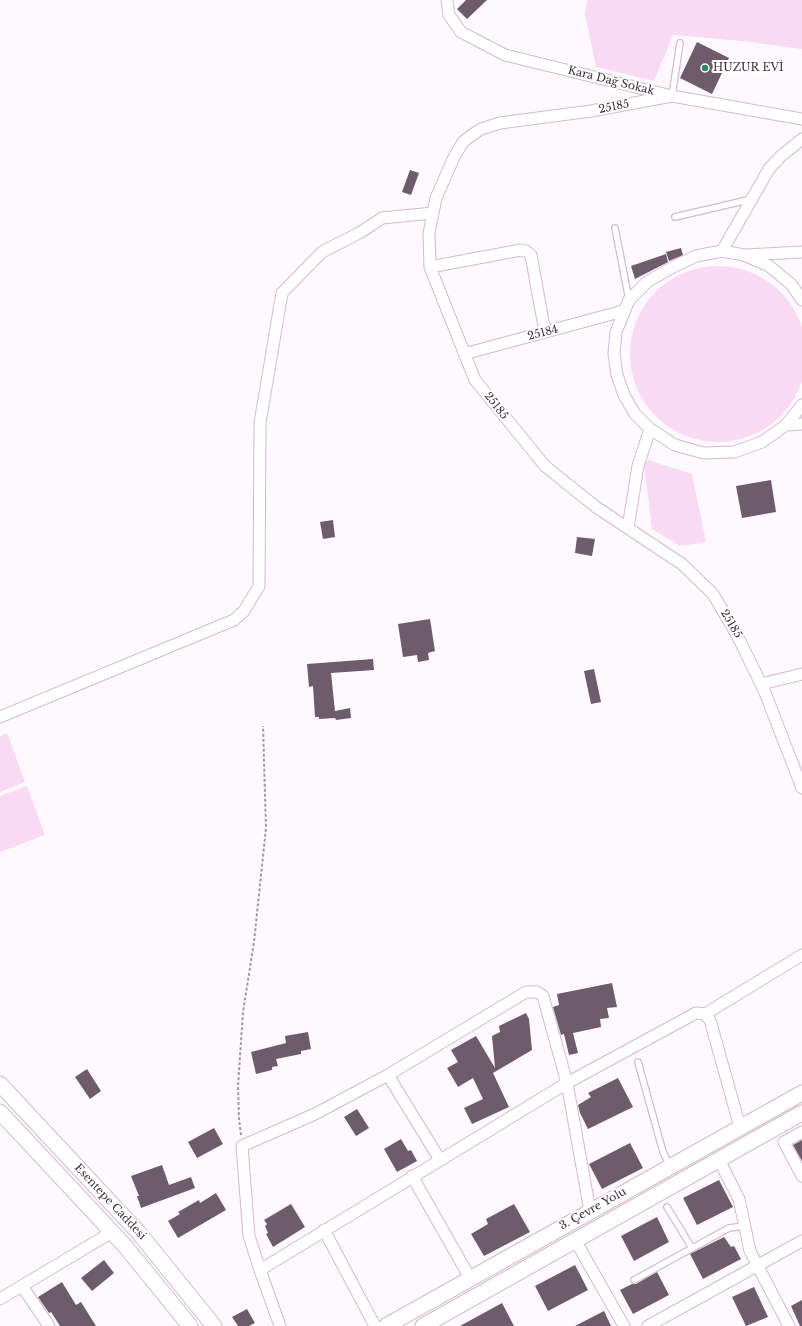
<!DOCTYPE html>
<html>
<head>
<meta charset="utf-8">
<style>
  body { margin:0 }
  canvas { display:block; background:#fef9fe }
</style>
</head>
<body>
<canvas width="802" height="1326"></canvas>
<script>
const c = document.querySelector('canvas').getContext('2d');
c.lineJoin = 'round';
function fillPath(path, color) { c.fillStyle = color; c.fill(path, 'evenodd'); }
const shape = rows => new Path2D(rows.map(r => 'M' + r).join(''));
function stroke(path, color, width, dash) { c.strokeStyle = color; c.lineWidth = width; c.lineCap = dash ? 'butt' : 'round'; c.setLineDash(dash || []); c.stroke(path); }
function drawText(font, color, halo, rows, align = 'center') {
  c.font = font + ' "Libre Baskerville",serif'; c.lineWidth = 4; c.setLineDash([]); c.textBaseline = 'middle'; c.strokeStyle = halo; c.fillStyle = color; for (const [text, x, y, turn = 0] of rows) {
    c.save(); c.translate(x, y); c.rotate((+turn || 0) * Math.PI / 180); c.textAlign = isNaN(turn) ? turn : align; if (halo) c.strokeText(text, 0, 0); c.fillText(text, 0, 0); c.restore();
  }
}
fillPath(shape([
  [587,0,802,0,802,49,742,41,673,35,654,81,596,67,585,14],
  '630 354a88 88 0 1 1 176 0a88 88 0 1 1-176 0Z',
  [648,460,692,474,706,542,680,546,652,529,644,463],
  [7,733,25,782,0,792,0,736],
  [27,786,45,835,0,852,0,796]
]), '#f8daf5');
fillPath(shape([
  [466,0,487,0,467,19,457,9],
  [697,42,729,58,712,94,680,78],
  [410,170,419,173,411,195,402,192],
  [681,248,683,255,669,261,666,252],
  [666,254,668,262,635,279,631,266],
  [771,480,776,512,742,518,736,486],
  [333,520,335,537,323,539,320,522],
  [577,537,595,539,592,556,575,553],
  [430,619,435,651,428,653,429,660,418,662,417,655,403,657,398,624],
  [373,659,374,670,331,673,335,711,350,708,351,718,336,720,335,718,319,719,319,717,315,717,313,686,309,687,307,664],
  [594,669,601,702,591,704,584,671],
  [612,983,617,1007,607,1008,609,1018,600,1019,601,1027,573,1033,578,1053,569,1055,564,1034,561,1035,553,1007,559,1005,557,994],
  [526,1013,529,1019,532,1050,493,1073,509,1107,472,1124,464,1108,483,1099,473,1078,458,1087,447,1068,458,1062,451,1050,476,1036,495,1068,492,1036,500,1032,499,1026],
  [308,1032,311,1049,301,1051,301,1054,276,1059,278,1066,272,1067,272,1070,256,1074,251,1052,286,1043,285,1036],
  [87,1069,101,1091,90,1099,75,1077],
  [618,1078,633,1107,588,1129,580,1113,578,1105,591,1097,588,1093],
  [357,1109,369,1128,356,1136,344,1117],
  [214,1128,223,1144,197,1158,188,1142],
  [401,1139,408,1151,411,1150,417,1161,397,1172,384,1149],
  [802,1140,802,1161,793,1145],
  [630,1143,643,1168,602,1189,589,1164],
  [162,1165,169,1185,191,1177,195,1188,141,1208,137,1196,139,1196,131,1176],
  [719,1180,733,1207,697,1225,683,1198],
  [216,1193,226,1210,178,1238,168,1221,180,1214,178,1212,199,1200,200,1203],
  [291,1204,305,1227,273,1247,266,1234,268,1233,265,1226,267,1224,264,1220],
  [514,1204,530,1232,484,1256,471,1234,488,1224,486,1219],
  [657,1217,669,1242,634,1261,621,1236],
  [724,1237,731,1247,734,1246,741,1259,703,1279,690,1254],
  [104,1260,114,1273,92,1291,81,1278],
  [575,1265,588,1290,548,1311,535,1286],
  [657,1272,669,1295,633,1314,620,1290,632,1284,636,1284],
  [62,1282,76,1305,81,1302,96,1326,60,1326,51,1312,49,1313,38,1297],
  [754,1287,768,1317,746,1326,732,1297],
  [802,1300,802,1326,800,1326,791,1306],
  [502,1303,514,1326,460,1326],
  [247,1309,255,1323,249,1326,238,1326,232,1317],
  [604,1311,611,1326,575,1326]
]), '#6e5b6c');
const lane = shape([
  [672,96,680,43],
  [675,217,752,199],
  [615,228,629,300],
  [638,1062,663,1152,670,1166],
  [667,1207,692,1248],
  [634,1280,729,1228,745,1226]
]);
const street = shape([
  [447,0,449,15,461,32,505,55,672,96,802,119],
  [672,96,591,111,500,123,481,129,472,135,463,142,454,157,436,198,429,233,430,267,475,380,545,466,596,507,682,564,713,594,737,635,764,690,802,788],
  [722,251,769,169,780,157,802,139],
  [746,255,802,252],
  [430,267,521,250,526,251,531,255,545,332],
  [802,300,791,284,769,266,744,255,722,251,696,256,671,268,647,282,629,300,616,332,614,353,617,375,624,395,635,414,650,429,675,445,704,453,734,452,762,442,786,425,802,405],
  [464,354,623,311],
  [786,425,802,424],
  [628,528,638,466,650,429],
  [761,684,802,674],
  [0,717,234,620,244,611,259,586,260,423,282,293,322,252,361,232,382,218,433,213],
  [705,1014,802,955],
  [388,1075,526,992,537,992,543,996,567,1083,590,1211],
  [802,1132,784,1142,802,1176],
  [719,1160,739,1199,750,1251,789,1326],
  [412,1176,470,1278],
  [324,1230,375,1326],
  [575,1240,624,1326],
  [260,1270,249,1236,242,1146,315,1114,388,1075,440,1160],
  [22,1286,49,1326],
  [0,1299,112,1232],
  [280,1326,260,1270,567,1083,696,1013,705,1014,710,1020,740,1127],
  [648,1326,802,1241]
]);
const secondary = shape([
  [0,1084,139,1233,214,1326],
  [0,1112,125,1246,190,1326],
  [386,1326,802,1093],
  [423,1326,802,1113]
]);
stroke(lane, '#d1bbce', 8);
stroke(street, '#d1bbce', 13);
stroke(secondary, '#d1bbce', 17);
stroke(shape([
  [241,1135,239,1119,238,1086,243,1012,254,942,266,828,263,726]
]), '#a19aa0', 2, [3, 2]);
stroke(lane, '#fff', 5.5);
stroke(street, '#fff', 11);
stroke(secondary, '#fff', 15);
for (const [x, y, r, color] of [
  [705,68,4,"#288a64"]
]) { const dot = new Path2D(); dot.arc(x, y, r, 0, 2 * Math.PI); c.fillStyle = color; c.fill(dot); stroke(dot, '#fff', 1.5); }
drawText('11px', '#3a3139', '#fff', [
  ["HUZUR EVİ",713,68]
], 'left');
drawText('11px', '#3a3139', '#fff', [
  ["Kara Dağ Sokak",611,81,14],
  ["25185",614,107,-11],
  ["25184",543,333,-15],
  ["25185",496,406,52],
  ["25185",731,624,60],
  ["Esentepe Caddesi",110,1202,47],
  ["3. Çevre Yolu",593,1209,-29]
]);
</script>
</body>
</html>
